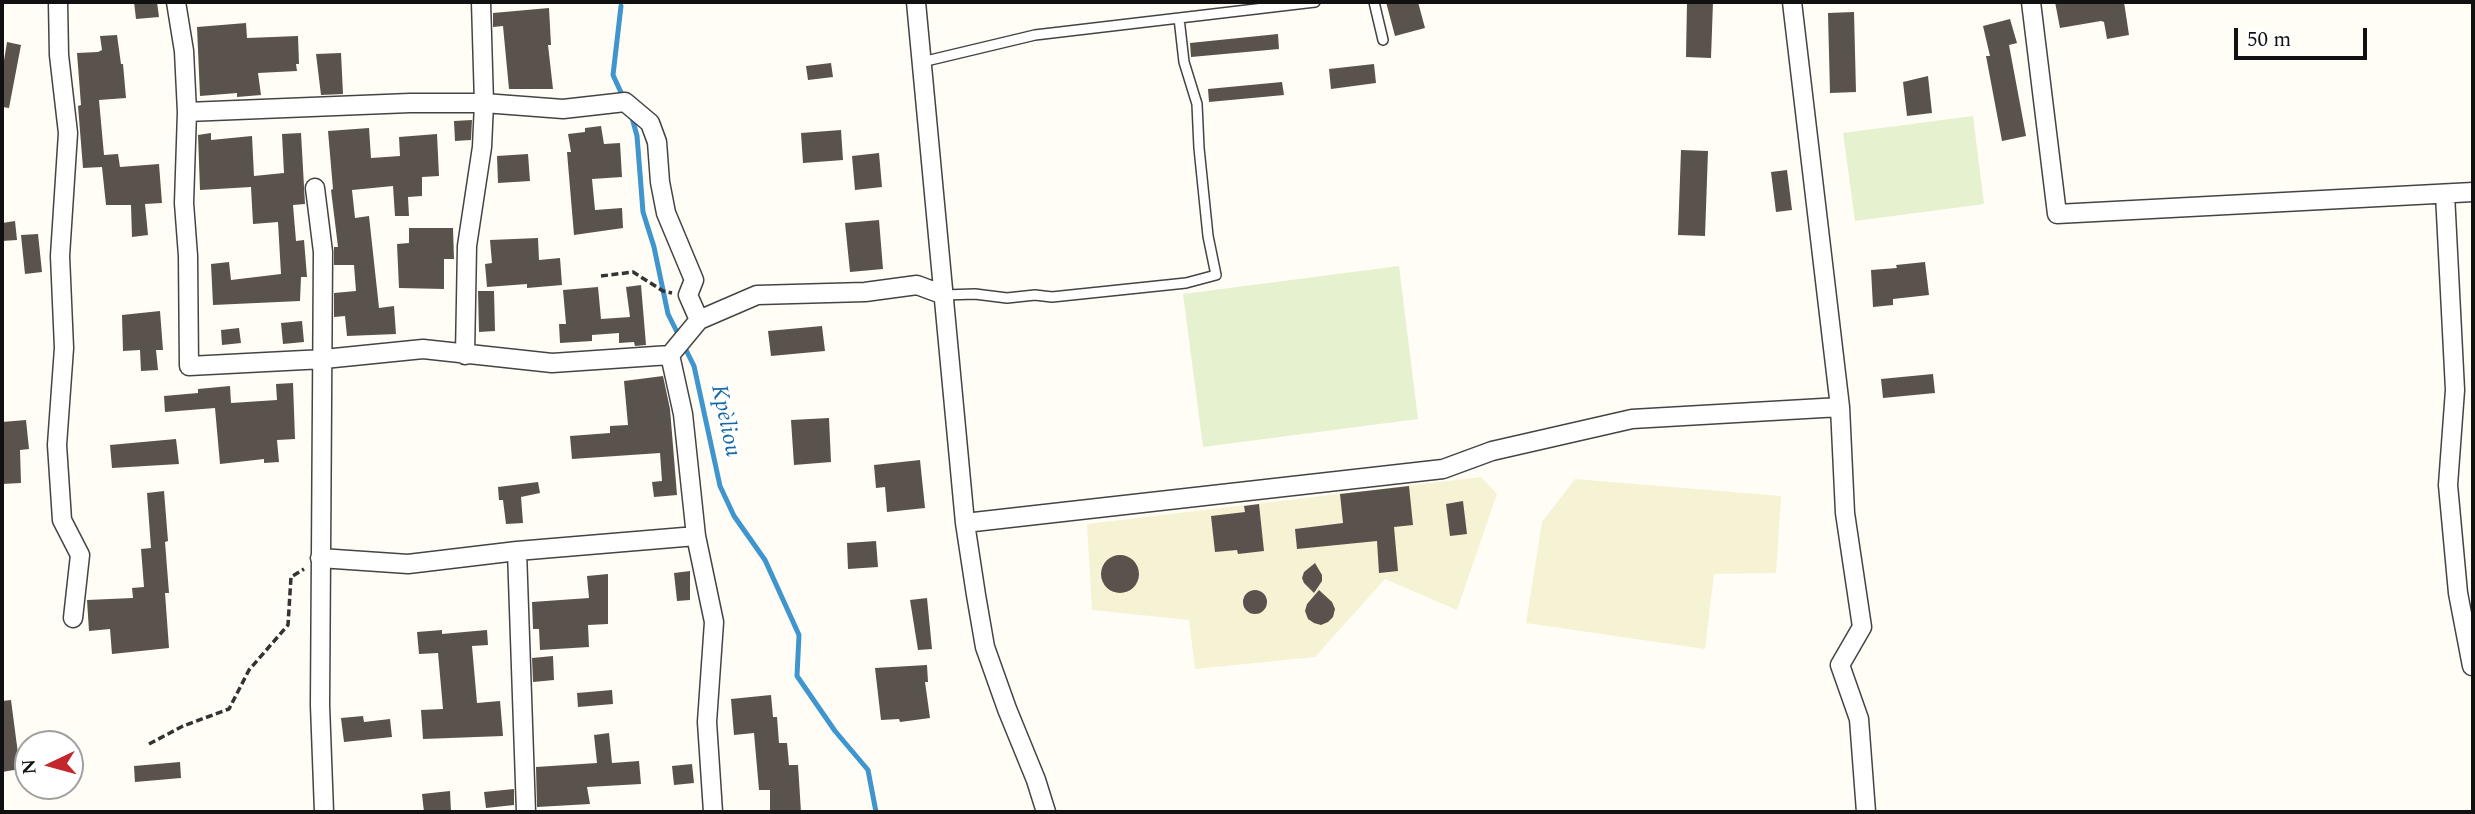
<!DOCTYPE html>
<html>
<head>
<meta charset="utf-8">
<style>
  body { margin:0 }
  #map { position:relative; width:2475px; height:814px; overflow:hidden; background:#fffdf5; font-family:Spectral,serif }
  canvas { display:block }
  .frame { position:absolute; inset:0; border:4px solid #111; pointer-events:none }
  .north { position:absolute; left:14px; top:730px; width:70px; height:70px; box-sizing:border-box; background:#fff; border:2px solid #a0a0a0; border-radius:50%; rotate:265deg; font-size:19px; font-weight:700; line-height:28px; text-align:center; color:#111 }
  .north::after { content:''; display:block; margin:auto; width:24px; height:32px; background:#c4262e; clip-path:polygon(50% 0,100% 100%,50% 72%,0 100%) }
  .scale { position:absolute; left:2234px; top:28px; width:133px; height:32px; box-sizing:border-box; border:4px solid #111; border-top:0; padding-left:9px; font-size:21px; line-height:24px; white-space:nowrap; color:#111; -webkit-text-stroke:5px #fff; paint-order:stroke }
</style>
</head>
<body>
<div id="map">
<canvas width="2475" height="814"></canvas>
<div class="frame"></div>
<div class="north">N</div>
<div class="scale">50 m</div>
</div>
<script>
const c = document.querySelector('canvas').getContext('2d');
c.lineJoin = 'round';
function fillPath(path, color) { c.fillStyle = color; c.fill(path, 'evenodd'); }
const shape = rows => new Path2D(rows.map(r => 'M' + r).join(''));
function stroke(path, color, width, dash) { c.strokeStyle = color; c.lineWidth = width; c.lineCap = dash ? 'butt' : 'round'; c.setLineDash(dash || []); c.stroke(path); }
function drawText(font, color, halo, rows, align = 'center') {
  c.font = font + ' Spectral,serif'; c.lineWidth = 7; c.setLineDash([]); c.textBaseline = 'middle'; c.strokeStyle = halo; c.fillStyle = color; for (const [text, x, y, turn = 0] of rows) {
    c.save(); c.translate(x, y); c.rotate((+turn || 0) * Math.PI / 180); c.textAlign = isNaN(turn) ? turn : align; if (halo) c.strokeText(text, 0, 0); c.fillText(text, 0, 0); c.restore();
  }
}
fillPath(shape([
  [1481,477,1497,494,1457,610,1385,579,1315,657,1195,669,1189,620,1092,610,1087,524],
  [1575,479,1781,496,1776,573,1714,574,1705,649,1526,623,1542,522]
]), '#f6f3d4');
fillPath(shape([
  [1973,116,1984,204,1855,221,1843,133],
  [1399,266,1418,419,1203,447,1183,294]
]), '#e6f2cf');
stroke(shape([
  [621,6,613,75,624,99],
  [631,114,637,136,643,212,654,247,668,314,694,366,720,486,734,516,765,560,799,635,797,676,835,731,868,770,876,812]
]), '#3f96cf', 5);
fillPath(shape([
  [134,2,157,2,159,17,136,19],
  [1386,2,1418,2,1425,28,1395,36],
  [1687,2,1713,2,1711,58,1686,57],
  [2055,2,2124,2,2129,35,2107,39,2104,22,2101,21,2060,28],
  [549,8,551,45,548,45,553,89,509,89,503,26,493,27,493,13],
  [1854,12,1856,92,1830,93,1828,13],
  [2010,19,2017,43,2009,45,2026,136,2002,141,1986,56,1990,56,1983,26],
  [246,23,247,38,298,36,299,64,296,64,297,71,258,73,261,95,237,97,237,93,200,96,197,27],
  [1278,34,1279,49,1191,57,1190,43],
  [117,35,121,64,123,64,126,98,99,100,104,155,118,154,120,167,159,164,162,203,145,204,148,235,132,237,131,205,106,205,102,167,83,168,78,106,81,105,77,53,98,52,102,50,100,36],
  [7,42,21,45,9,108,2,107,2,73],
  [341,53,343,94,321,95,316,54],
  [831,63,833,77,808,80,806,66],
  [1374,64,1376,83,1331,89,1329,69],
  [1928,76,1932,113,1907,116,1903,82],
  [1282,82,1284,95,1209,102,1208,89],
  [472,120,471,140,455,141,454,121],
  [601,126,604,144,620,143,622,177,592,179,595,210,622,208,623,228,574,235,567,152,571,152,568,134,585,132,585,128],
  [369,128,371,158,400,156,399,137,437,134,439,176,422,177,422,196,408,197,409,216,395,216,393,186,352,190,355,218,369,216,379,308,394,306,396,334,347,336,345,316,334,317,334,293,356,291,354,265,334,265,334,247,338,247,331,190,333,189,328,131],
  [841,130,843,160,803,163,801,133],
  [211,133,211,140,252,136,254,176,284,173,282,134,301,133,305,204,293,205,296,241,304,240,307,277,301,277,300,301,213,305,211,264,229,262,231,280,281,274,278,222,253,224,251,187,200,190,198,135],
  [1681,150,1708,151,1705,236,1678,235],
  [879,153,882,187,855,190,852,156],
  [528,154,530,181,498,183,497,156],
  [1787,170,1792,210,1776,212,1771,172],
  [879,220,883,269,850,272,845,223],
  [15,221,17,240,2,241,2,223],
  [409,228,453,228,454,259,444,259,444,289,399,288,397,244,409,243],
  [38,234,42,272,25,274,21,235],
  [538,238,539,260,560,258,562,285,527,288,527,284,487,287,485,264,492,263,490,240],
  [1925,262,1929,295,1893,299,1893,305,1873,307,1871,270,1897,268,1896,265],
  [641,285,646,345,635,346,634,342,619,343,619,333,592,335,592,341,560,343,559,324,566,324,563,290,598,287,601,319,630,317,626,287],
  [478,291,494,291,495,331,479,332],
  [160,311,163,350,156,350,158,370,141,371,140,350,123,351,122,315],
  [302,321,304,342,283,344,281,323],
  [822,326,825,351,771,356,768,331],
  [239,328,241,343,222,345,221,330],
  [1933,374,1935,393,1883,398,1881,379],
  [663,376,670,409,677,495,654,497,652,482,662,481,660,453,572,459,570,436,610,433,610,426,628,425,624,381],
  [293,383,295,439,277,440,279,462,264,463,264,459,220,464,215,408,165,412,164,396,198,393,198,389,230,386,231,403,277,400,276,384],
  [829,418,831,462,794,465,791,420],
  [26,420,29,449,20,450,21,483,2,484,2,422],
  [176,439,179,464,112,468,110,445],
  [920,460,925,508,887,512,885,487,876,488,874,465],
  [538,482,540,493,521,497,523,523,506,524,503,500,499,500,498,487],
  [1409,486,1413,525,1394,527,1398,571,1379,573,1377,541,1297,549,1295,529,1343,523,1340,494],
  [164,491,168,541,165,542,169,593,165,593,169,648,112,654,110,629,89,631,87,600,133,598,132,588,144,587,141,549,151,548,147,493],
  [1463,501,1467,534,1450,536,1446,504],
  [1259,504,1264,551,1238,554,1237,550,1215,552,1211,516,1245,512,1244,506],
  [876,541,878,567,848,569,847,543],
  '1101 574a19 19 0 1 1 38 0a19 19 0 1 1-38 0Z',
  [1315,563,1322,575,1322,581,1314,593,1304,583,1302,578,1304,572],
  [690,571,690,600,677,601,674,573],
  [608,574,608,624,588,625,589,647,540,650,539,629,533,629,532,602,589,598,587,576],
  '1243 602a12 12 0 1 1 24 0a12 12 0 1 1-24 0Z',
  [1319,590,1332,602,1335,609,1333,617,1328,622,1321,625,1314,623,1308,619,1305,611,1307,604],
  [927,598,932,649,918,650,910,600],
  [442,630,442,634,487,630,488,645,472,646,477,703,500,701,503,736,423,739,421,710,443,709,438,653,419,654,417,632],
  [553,656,554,680,533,682,532,658],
  [927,665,928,682,925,682,930,718,900,722,899,719,881,720,875,668],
  [612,690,613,704,578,707,577,693],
  [771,695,773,717,777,717,779,743,787,743,789,765,798,765,801,812,770,812,770,790,759,790,754,733,734,735,731,699],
  [11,700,20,769,2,772,2,701],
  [363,716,364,722,390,719,392,737,344,742,341,718],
  [609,733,612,763,639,761,641,784,587,787,590,804,537,807,536,767,597,763,594,735],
  [180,762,181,778,135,782,134,766],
  [692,764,694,783,674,785,672,766],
  [514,789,514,805,486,808,484,792],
  [450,791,451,812,424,812,422,794]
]), '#5a524d');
const service = shape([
  [1374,2,1383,40],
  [922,62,1035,35,1315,2],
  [944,295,975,294,1007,298,1035,295,1052,297,1186,283,1216,275,1208,236,1199,148,1197,104,1184,62,1179,18]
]);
const minor = shape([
  [58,2,59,55,68,133,60,256,64,348,57,445,62,520,80,555,73,618],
  [176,2,184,51,187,112,184,203,188,256,189,366,324,359,423,349,552,363,670,355,699,320,757,295,865,292,917,285,944,295],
  [916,2,965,523,976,595,985,647,1007,709,1036,780,1046,812],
  [1792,2,1840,407,1845,513,1862,627,1840,665,1859,719,1866,812],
  [2031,2,2057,214,2473,192],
  [187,112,410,103,484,103,563,109,625,102,650,123,657,142,660,182,666,213,694,280,688,295,699,320],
  [315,188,323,252,320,705,324,812],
  [2445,194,2455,390,2448,485,2458,593,2472,666],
  [465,355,467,246,482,147,484,103,481,2],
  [670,355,683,414,696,536,714,622,707,722,713,812],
  [965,523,1443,469,1492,451,1632,419,1840,407],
  [517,551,526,812],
  [320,558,408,564,517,551,696,536]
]);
stroke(service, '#444', 12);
stroke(minor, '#444', 21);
stroke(shape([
  [601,276,633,272,663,291,672,293],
  [149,744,183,726,229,709,249,670,288,625,291,577,304,569]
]), '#333', 3.5, [7, 3.5]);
stroke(service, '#fff', 9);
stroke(minor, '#fff', 18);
drawText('italic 23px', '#1768a6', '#fff', [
  ["Kpèliou",724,421,78]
]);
</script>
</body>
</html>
